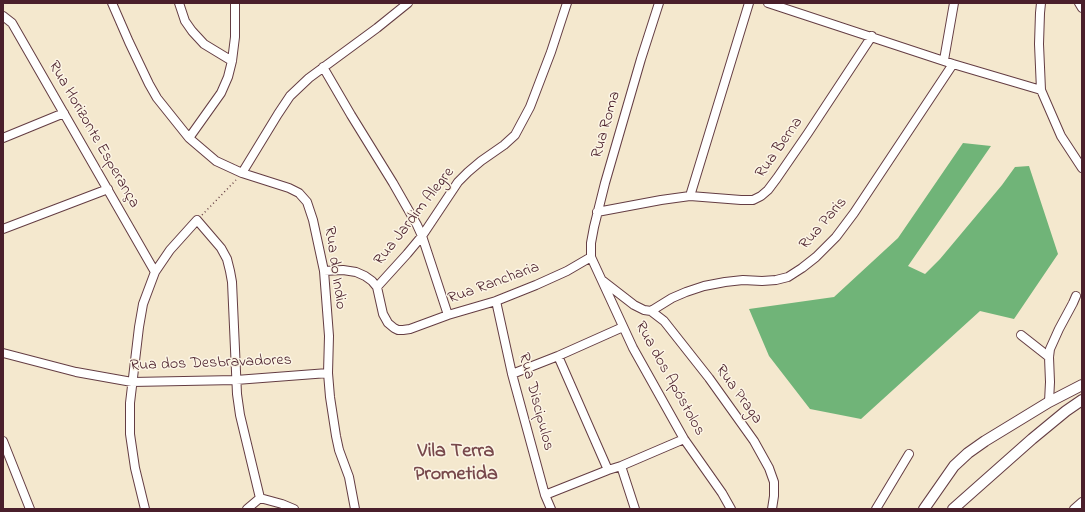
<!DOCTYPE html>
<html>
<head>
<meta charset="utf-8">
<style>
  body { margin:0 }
  #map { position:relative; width:1085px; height:512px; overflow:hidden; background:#f4e8ce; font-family:"Indie Flower",sans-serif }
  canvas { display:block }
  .frame { position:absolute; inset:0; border:4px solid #4a1f2b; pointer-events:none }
</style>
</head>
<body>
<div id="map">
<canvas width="1085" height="512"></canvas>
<div class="frame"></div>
</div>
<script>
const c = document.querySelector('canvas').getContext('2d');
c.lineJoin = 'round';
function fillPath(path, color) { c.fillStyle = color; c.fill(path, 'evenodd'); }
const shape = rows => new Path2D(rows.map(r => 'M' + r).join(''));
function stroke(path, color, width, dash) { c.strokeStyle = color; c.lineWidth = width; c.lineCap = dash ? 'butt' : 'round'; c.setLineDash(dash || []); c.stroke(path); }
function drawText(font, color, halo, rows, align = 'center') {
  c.font = font + ' "Indie Flower",sans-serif'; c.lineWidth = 3; c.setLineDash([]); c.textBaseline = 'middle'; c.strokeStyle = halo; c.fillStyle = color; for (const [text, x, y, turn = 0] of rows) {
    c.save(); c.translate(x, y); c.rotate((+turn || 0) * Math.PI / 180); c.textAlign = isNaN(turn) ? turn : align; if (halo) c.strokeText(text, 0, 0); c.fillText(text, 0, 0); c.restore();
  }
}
fillPath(shape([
  [963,143,991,146,908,266,925,274,940,259,1002,185,1015,167,1029,166,1058,254,1014,319,980,311,861,419,810,409,769,356,749,309,834,297,898,238]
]), '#70b478');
const minor = shape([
  [112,3,129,42,149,84,157,98,189,138,216,161,242,173,289,188,299,193,307,202,313,220,324,271,329,336,328,373,330,397,336,436,339,450,349,477,355,509],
  [179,3,185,21,192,31,204,44,232,61],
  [659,3,641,59,605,183,594,227,591,243,591,257,633,348,684,439,722,493,731,509],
  [768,3,953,64,1041,90],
  [1041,3,1040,13,1039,44,1041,90,1061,136,1082,168],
  [1079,3,1082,8],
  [3,16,12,23,155,272],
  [944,60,954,3],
  [323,67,351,115,393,183,417,225,422,236,448,315],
  [3,138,64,113],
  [189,138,221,93,228,77,232,61,235,37,235,3],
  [242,173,278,114,290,96,309,78,377,28,408,3],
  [690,196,749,3],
  [597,212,661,200,690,196,741,200,753,200,761,196,768,190,777,178,808,133,872,36],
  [3,229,108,189],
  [324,271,343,270,356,272,365,276,372,281,377,287,383,314,388,323,394,328,398,330,403,330,410,329,448,315,496,301,536,285,567,271,591,257],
  [603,281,634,305,644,310,651,311,664,321,709,378,754,441,769,468,774,482,774,496,772,509],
  [377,287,407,254,422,236,458,182,468,172,481,161,504,145,515,135,530,107,551,52,567,3],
  [496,301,512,374,545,495,551,509],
  [651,311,672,298,686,292,704,286,725,282,743,280,762,281,776,280,788,277,802,268,816,257,836,237,854,213,953,64],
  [1021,335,1049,357],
  [3,353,76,372,132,382,236,380,328,373],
  [558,356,608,470],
  [512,374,558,356,623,327],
  [1049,402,1050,382,1049,357,1050,349,1059,329,1073,303,1076,296],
  [3,441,30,509],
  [621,466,635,509],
  [545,495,608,470,621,466,684,439],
  [260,498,282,504,294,509],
  [145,509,135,468,130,434,130,403,139,327,143,304,155,272,170,250,197,220,221,248,227,259,230,271,232,282,237,394,240,415,260,498],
  [247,509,260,498],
  [876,509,909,454],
  [1074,509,1082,502]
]);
const tertiary = shape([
  [924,509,954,466,968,453,985,441,1049,402,1082,385],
  [953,509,1032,439,1066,411,1082,400]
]);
stroke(minor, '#643d43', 10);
stroke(tertiary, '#643d43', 12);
stroke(shape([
  [202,215,236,180]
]), '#643d43', 1.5, [1, 3]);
stroke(minor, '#fff', 8);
stroke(tertiary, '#fff', 10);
drawText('16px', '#4a1f2b', '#fcf5e5', [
  ["Rua Roma",607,125,-74],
  ["Rua Horizonte Esperança",93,135,60],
  ["Rua Berna",780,148,-55],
  ["Rua Jardim Alegre",415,217,-52],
  ["Rua Paris",824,224,-49],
  ["Rua do Indio",334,268,82],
  ["Rua Rancharia",494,284,-20],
  ["Rua dos Desbravadores",211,364,-2],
  ["Rua dos Apóstolos",669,379,61],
  ["Rua Praga",738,395,54],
  ["Rua Discipulos",535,402,75]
]);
drawText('bold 20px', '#78494c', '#fcf5e5', [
  ["Vila Terra",456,453],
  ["Prometida",456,476]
]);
</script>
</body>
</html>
